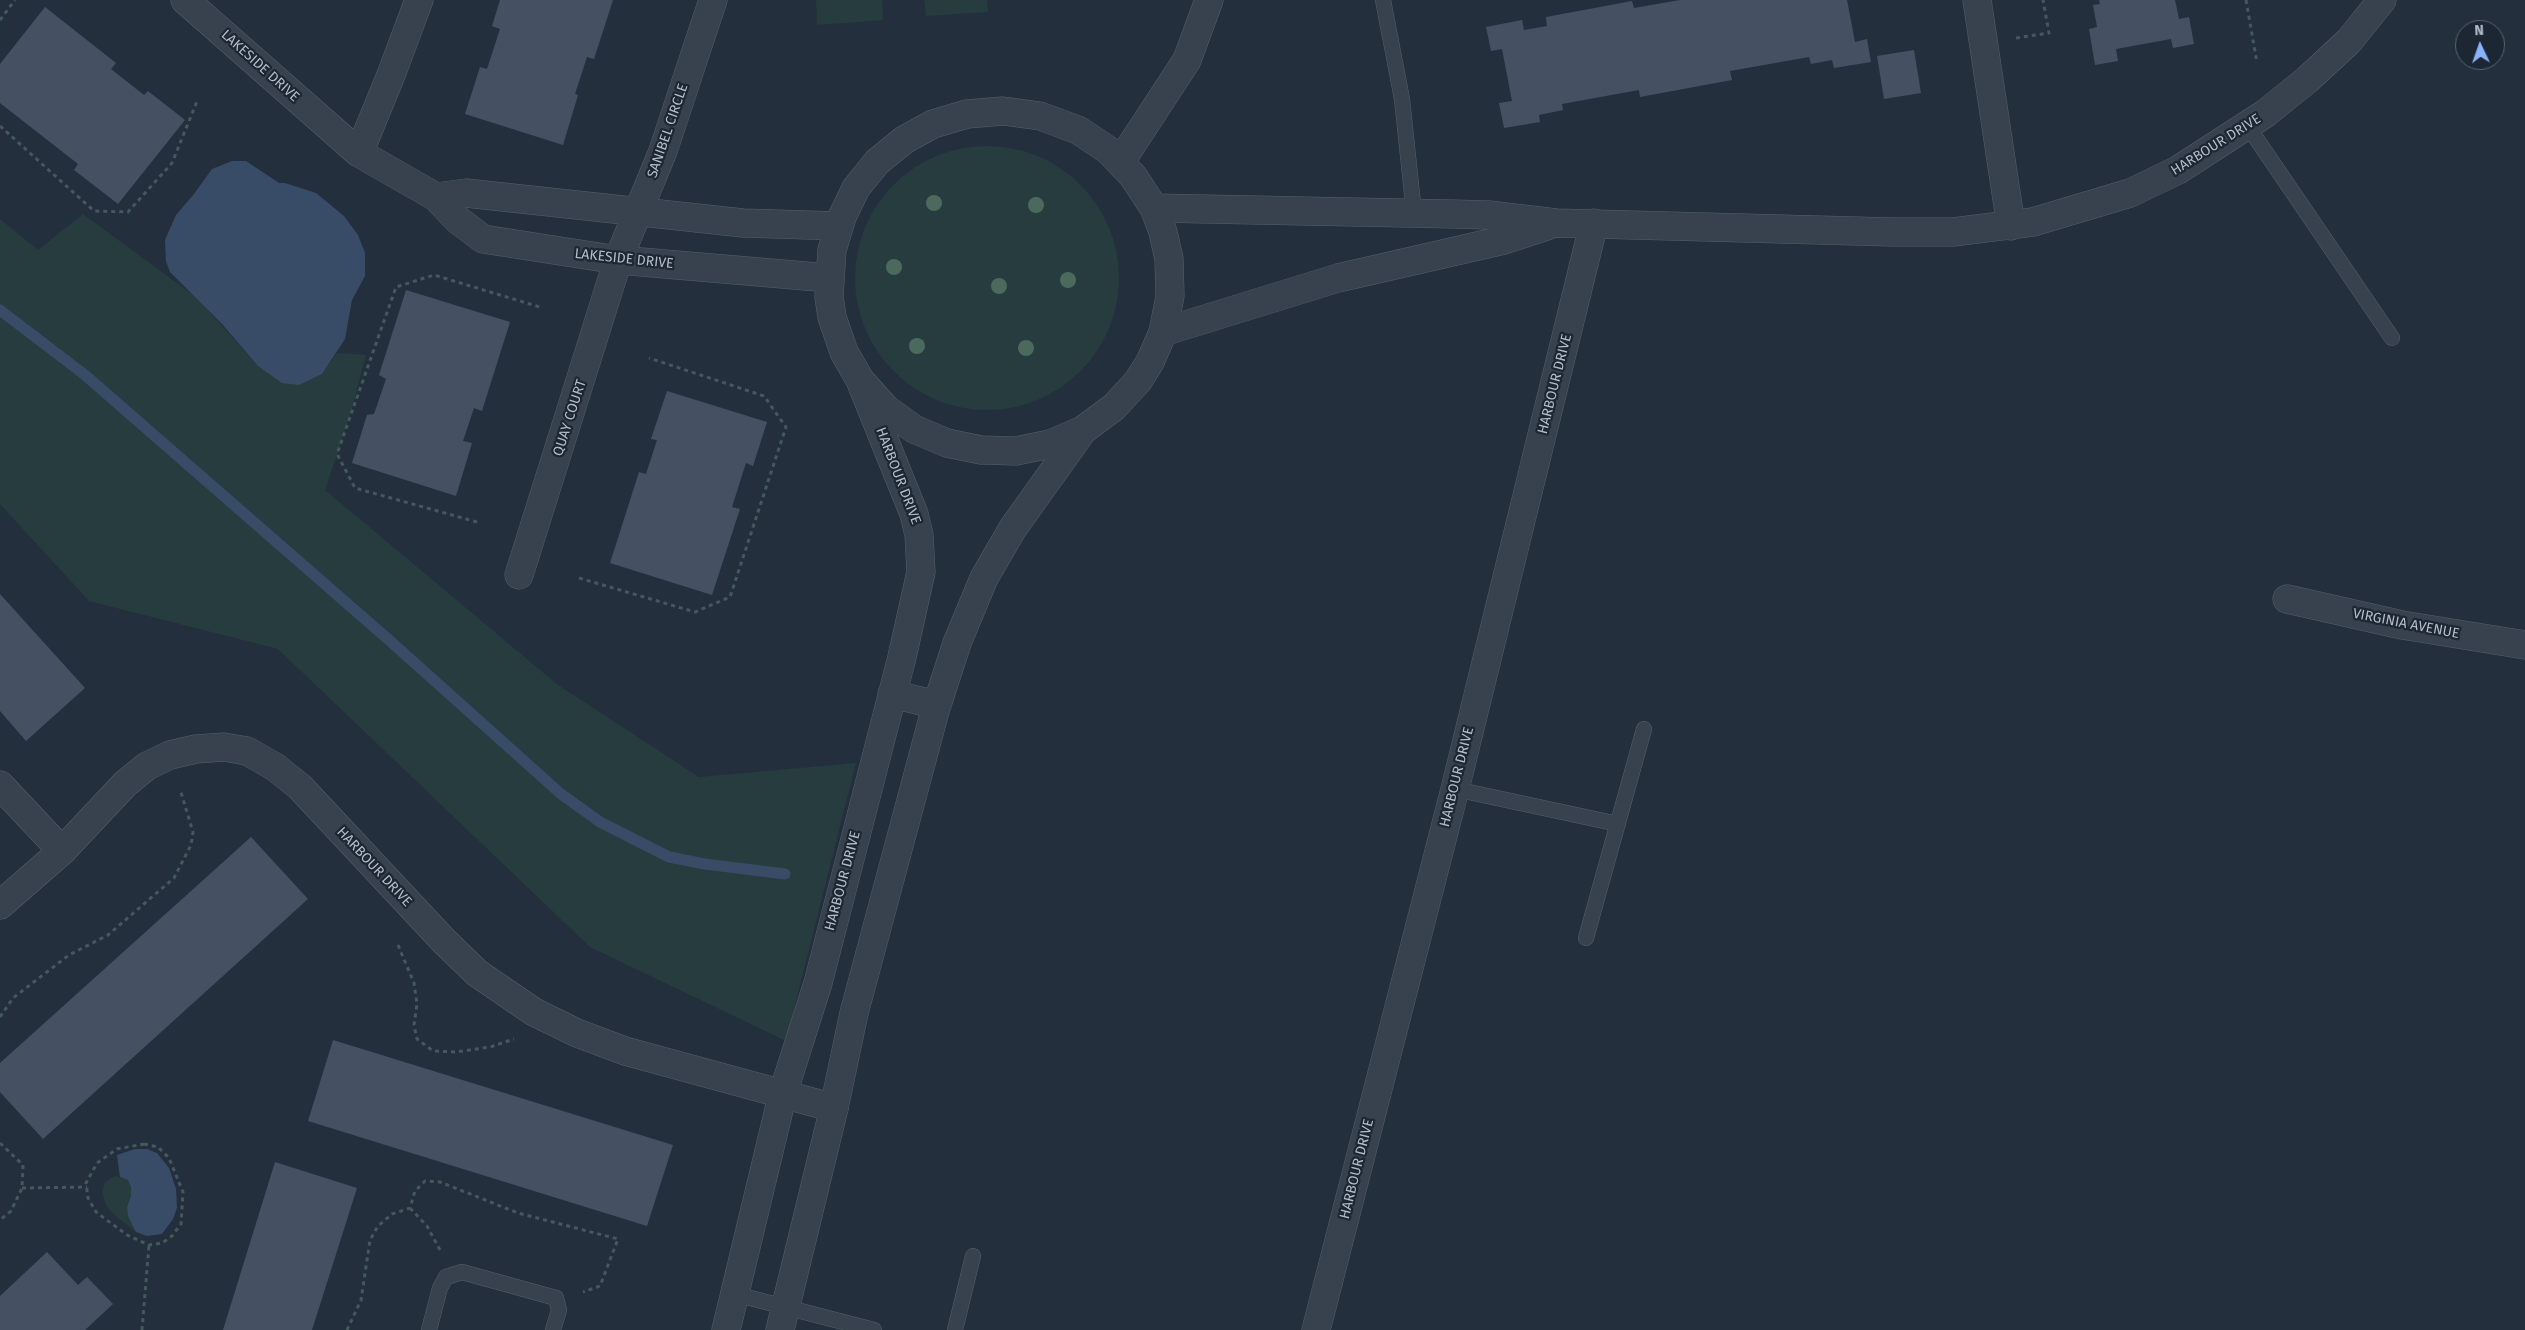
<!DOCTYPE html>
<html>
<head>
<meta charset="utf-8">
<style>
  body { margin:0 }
  #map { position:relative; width:2525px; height:1330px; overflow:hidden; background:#242f3e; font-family:"Fira Sans",sans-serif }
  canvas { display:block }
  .north { position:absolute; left:2455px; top:20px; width:50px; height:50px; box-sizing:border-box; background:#1d2633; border:1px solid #59626f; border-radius:50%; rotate:357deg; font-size:14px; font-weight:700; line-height:20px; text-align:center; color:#b4bcc9 }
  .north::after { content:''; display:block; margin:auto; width:18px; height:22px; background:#8ab4f8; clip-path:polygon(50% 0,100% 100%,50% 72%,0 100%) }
</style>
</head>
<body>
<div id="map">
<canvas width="2525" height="1330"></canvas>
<div class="north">N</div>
</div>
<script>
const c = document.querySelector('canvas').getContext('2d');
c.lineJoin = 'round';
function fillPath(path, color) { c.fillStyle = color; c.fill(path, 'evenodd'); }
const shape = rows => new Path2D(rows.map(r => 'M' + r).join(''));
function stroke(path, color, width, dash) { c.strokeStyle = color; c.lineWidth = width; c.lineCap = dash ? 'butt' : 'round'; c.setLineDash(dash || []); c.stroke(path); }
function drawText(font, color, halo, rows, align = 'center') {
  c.font = font + ' "Fira Sans",sans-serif'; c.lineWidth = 4.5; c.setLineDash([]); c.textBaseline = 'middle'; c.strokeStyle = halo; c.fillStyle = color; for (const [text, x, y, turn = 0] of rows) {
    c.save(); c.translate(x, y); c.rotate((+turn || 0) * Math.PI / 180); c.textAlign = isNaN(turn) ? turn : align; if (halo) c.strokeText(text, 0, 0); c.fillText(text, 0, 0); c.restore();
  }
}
fillPath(shape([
  [816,0,882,0,883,20,817,25],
  [924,0,987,0,988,12,926,16],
  '855 278a132 132 0 1 1 264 0a132 132 0 1 1-264 0Z',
  [83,214,196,297,258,366,287,383,321,375,337,353,366,355,351,412,325,490,558,685,699,777,856,763,786,1041,590,947,278,649,89,601,0,504,0,219,38,250],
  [115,1176,128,1180,131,1187,131,1196,127,1207,136,1232,114,1215,106,1205,102,1192,105,1182]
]), '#263c3f');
fillPath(shape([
  [232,161,246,161,279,183,285,183,316,193,344,216,358,235,365,253,365,276,352,300,345,339,322,374,299,385,282,383,258,366,222,324,170,272,166,261,165,240,176,215,194,194,212,169],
  [135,1149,147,1149,157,1153,169,1168,176,1189,177,1208,173,1219,162,1234,147,1236,136,1232,128,1216,127,1207,131,1196,131,1187,128,1180,120,1177,117,1155]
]), '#394c67');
stroke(shape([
  [0,310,85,375,389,640,561,794,600,822,669,857,705,864,785,874]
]), '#394c67', 11);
fillPath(shape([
  [500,0,613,0,594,59,587,57,575,94,578,95,563,145,465,114,480,67,487,69,500,29,492,26],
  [1680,0,1847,0,1855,42,1867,39,1871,62,1834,68,1832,60,1811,64,1809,57,1730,71,1732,80,1640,97,1639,90,1562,104,1563,110,1539,115,1540,122,1504,128,1499,103,1512,101,1502,49,1491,51,1486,27,1522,20,1524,30,1547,26,1546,17,1632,1,1634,8],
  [2099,0,2175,0,2179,19,2189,17,2194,44,2173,48,2171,39,2116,49,2118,61,2095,65,2089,29,2097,27,2093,5,2100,4],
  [45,7,116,63,111,69,144,95,148,91,185,120,118,204,74,170,78,164,0,103,0,64],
  [1914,50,1921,93,1884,99,1877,56],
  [406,290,510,322,482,411,474,408,463,441,472,443,456,496,352,463,367,415,374,414,386,379,379,375],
  [667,391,767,422,753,466,746,463,732,507,740,509,712,595,610,563,639,472,646,474,657,440,651,439],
  [0,594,85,688,26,741,0,711],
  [251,837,308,899,43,1139,0,1092,0,1063],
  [333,1040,673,1145,647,1226,308,1121],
  [275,1162,357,1188,312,1330,223,1330],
  [47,1252,78,1285,87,1277,113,1304,85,1330,0,1330,0,1296]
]), '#455162');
const service = shape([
  [1383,0,1402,99,1414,213],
  [2247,125,2392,338],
  [1455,789,1618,824],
  [1586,938,1644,729],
  [735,1294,874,1330],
  [429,1330,440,1288,446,1277,462,1272,556,1298,559,1310,553,1330],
  [955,1330,973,1256]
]);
const minor = shape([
  [185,0,359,153,436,197,458,220,483,239,618,260,829,278],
  [1977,0,2011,226],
  [359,153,391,75,419,0],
  [1121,161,1187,60,1209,0],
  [436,197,466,193,743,223,839,226],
  [519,575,618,260,663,151,713,0],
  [2287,599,2402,625,2525,645],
  [0,785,62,851],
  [0,905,62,851,125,784,147,766,170,755,196,749,224,747,247,751,275,767,300,787,444,941,477,973,534,1012,577,1033,625,1051,834,1108],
  [1316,1330,1455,789,1594,223]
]);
const tertiary = shape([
  [1154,208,1453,214,1489,215,1556,223,1893,232,1953,232,2033,222,2130,193,2178,170,2266,113,2308,79,2349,41,2382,0],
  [1163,332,1338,278,1504,240,1547,226],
  [892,694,937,705],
  [726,1330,783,1093,818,983,902,657,921,572,919,535,914,514,860,380,844,352,832,317,829,297,832,250,842,217,856,188,877,162,904,140,933,124,967,114,1003,111,1040,116,1078,130,1108,150,1133,176,1154,208,1163,232,1169,259,1170,296,1163,332,1150,362,1138,381,1114,407,1083,430,1050,444,1016,451,981,450,947,443,914,429,886,409,860,380],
  [780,1330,834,1108,854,1013,935,711,957,643,984,578,1013,528,1083,430]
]);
stroke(service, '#565f6c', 16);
stroke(minor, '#565f6c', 29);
stroke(tertiary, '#565f6c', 29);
stroke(shape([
  [2246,0,2257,63],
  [0,20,15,0],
  [2016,38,2049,33,2043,0],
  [0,126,94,211,128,212,172,163,198,99],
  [477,522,355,488,337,454,396,287,434,275,543,308],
  [579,578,695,612,730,597,786,427,764,396,649,358],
  [398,945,414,983,417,1004,414,1025,417,1039,433,1051,456,1052,490,1047,514,1039],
  [0,1017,13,998,69,955,108,935,174,878,191,845,193,832,180,789],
  [0,1143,23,1165,22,1188,11,1211,0,1220],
  [144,1144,158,1147,169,1158,183,1192,181,1224,172,1236,162,1243,149,1245,127,1235,96,1212,88,1198,86,1183,97,1163,117,1149,144,1144],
  [22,1188,87,1187],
  [410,1208,427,1226,440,1250],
  [142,1330,149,1245],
  [347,1330,361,1300,370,1240,378,1226,392,1214,410,1208,415,1191,425,1181,440,1182,518,1213,618,1239,600,1286,583,1292]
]), '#44595c', 3, [4, 4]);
stroke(service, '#38414e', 15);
stroke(minor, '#38414e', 28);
stroke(tertiary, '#38414e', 28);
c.fillStyle = '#4b6a5d';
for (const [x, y] of [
  [934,203],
  [1036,205],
  [894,267],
  [1068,280],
  [999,286],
  [917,346],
  [1026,348]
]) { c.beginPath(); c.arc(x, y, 8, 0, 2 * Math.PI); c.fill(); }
drawText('14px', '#b4bcc9', '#1d2633', [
  ["LAKESIDE DRIVE",260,66,42],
  ["SANIBEL CIRCLE",668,131,-71],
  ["HARBOUR DRIVE",2216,145,-32],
  ["LAKESIDE DRIVE",624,259,6],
  ["HARBOUR DRIVE",1555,384,-76],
  ["QUAY COURT",570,418,-72],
  ["HARBOUR DRIVE",898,476,69],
  ["VIRGINIA AVENUE",2406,624,11],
  ["HARBOUR DRIVE",1457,777,-76],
  ["HARBOUR DRIVE",374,867,47],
  ["HARBOUR DRIVE",843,881,-75],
  ["HARBOUR DRIVE",1357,1169,-76]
]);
</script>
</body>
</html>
